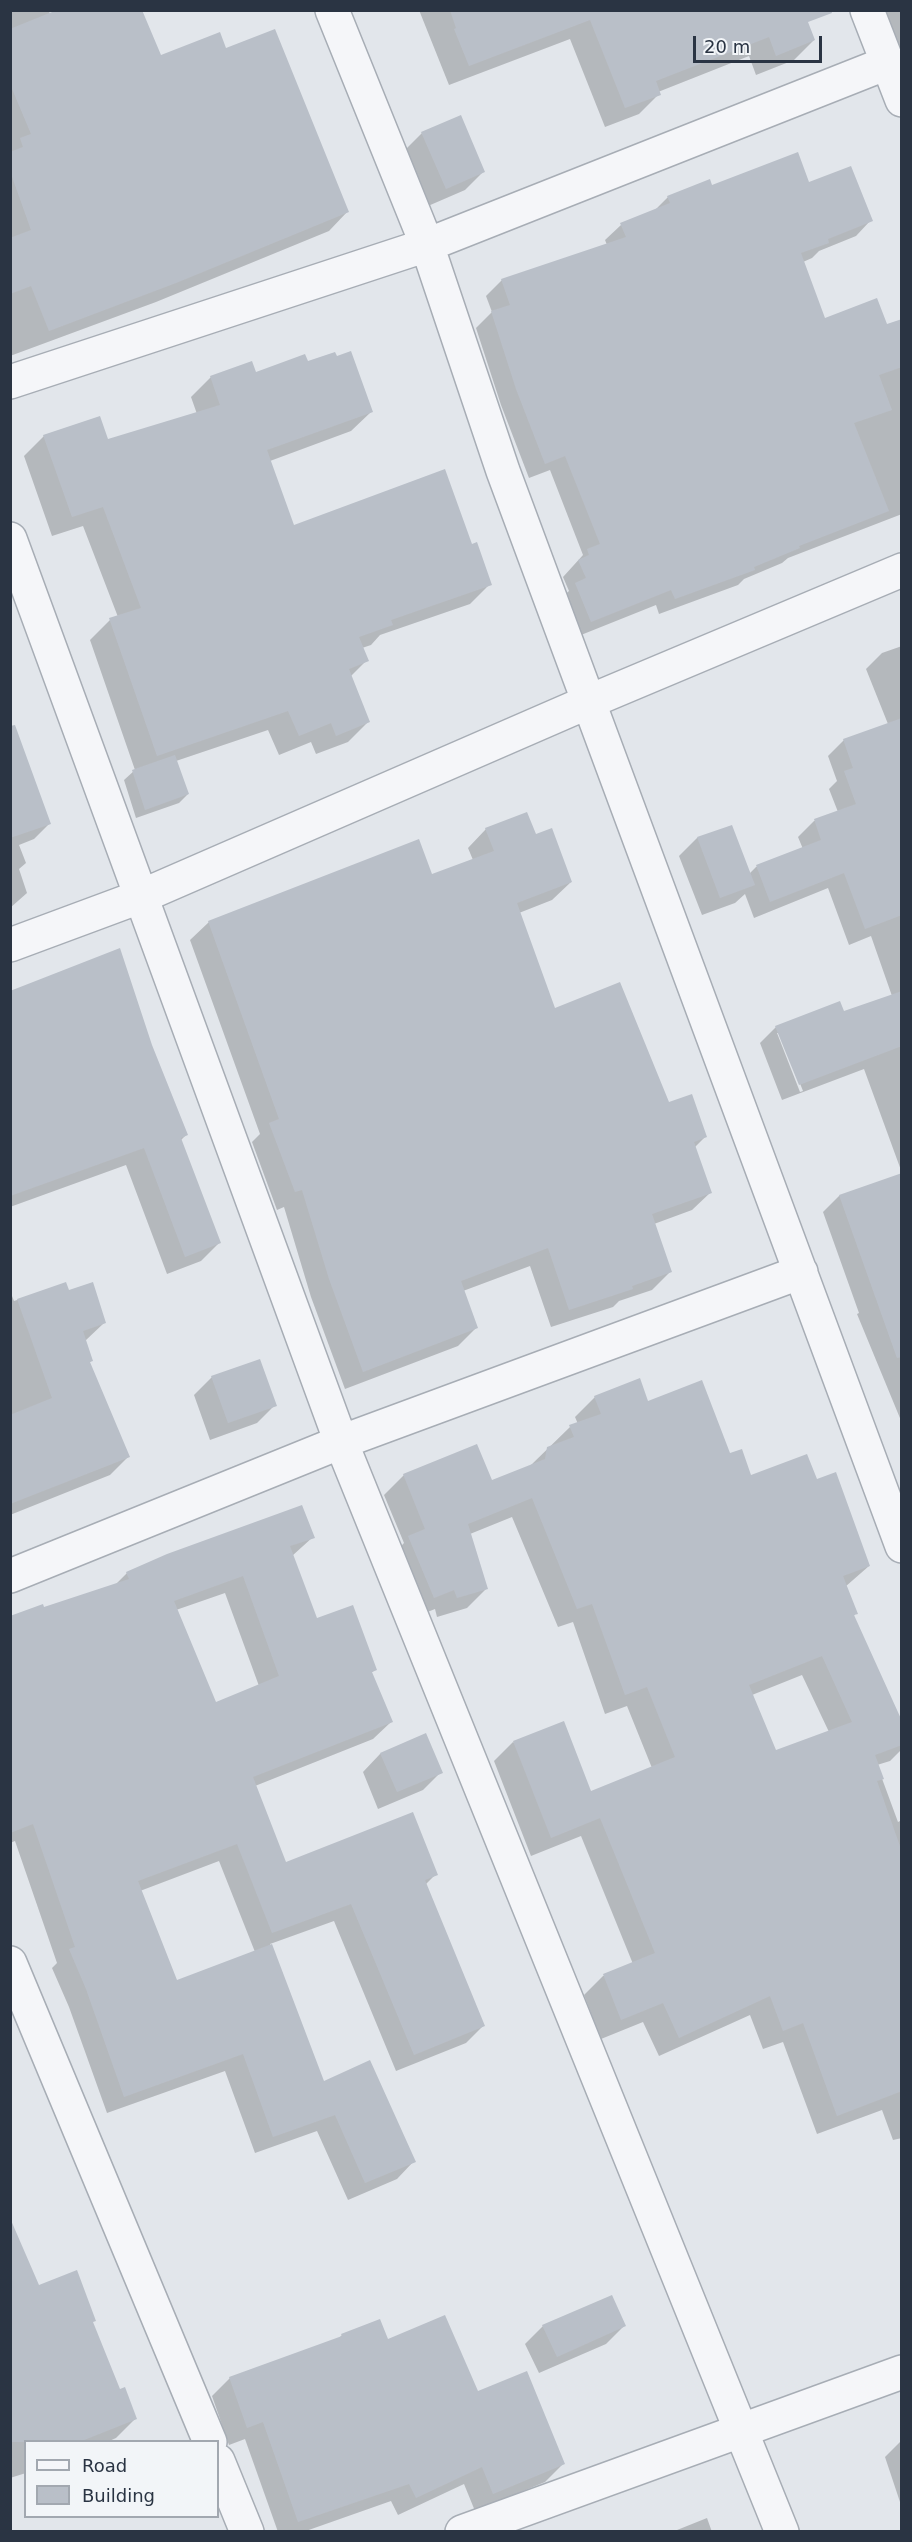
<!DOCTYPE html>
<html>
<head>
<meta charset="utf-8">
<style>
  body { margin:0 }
  #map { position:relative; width:912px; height:2542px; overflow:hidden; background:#e2e6eb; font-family:"DejaVu Sans",sans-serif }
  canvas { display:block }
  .frame { position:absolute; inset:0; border:12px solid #2a3443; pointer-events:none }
  .legend { position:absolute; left:24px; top:2440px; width:195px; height:78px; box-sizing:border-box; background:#f2f5f8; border:2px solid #a2a8b0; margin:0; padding:8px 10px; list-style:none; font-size:18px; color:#2a3443 }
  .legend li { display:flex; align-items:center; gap:12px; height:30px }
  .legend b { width:30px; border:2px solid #a2a8b0 }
  .scale { position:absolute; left:693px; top:36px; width:129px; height:27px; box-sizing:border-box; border:3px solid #2a3443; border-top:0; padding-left:8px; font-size:18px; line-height:21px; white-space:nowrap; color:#2a3443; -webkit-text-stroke:4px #f2f5f8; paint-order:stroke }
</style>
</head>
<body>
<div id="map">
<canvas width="912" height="2542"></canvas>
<div class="frame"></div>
<ul class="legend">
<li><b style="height:8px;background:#f5f6f9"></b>Road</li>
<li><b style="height:16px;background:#b9bfc8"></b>Building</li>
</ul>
<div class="scale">20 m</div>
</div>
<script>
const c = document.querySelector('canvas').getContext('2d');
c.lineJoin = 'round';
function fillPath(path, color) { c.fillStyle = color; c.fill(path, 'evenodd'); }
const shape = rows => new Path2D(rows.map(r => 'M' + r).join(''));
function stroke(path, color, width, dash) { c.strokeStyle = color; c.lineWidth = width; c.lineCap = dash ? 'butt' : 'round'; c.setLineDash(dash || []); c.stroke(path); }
fillPath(shape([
  [10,10,49,10,50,15,160,57,225,50,348,211,329,231,156,302,10,356],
  [419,10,802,10,814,40,794,60,756,75,749,56,658,92,659,94,639,114,605,127,570,39,449,85],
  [878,10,902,10,902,88],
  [422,133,483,172,465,190,428,206,404,151],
  [808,184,871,220,856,236,819,251,812,258,803,262,825,320,886,326,902,320,902,514,788,558,782,563,744,579,738,585,659,614,656,605,576,637,560,599,569,591,563,577,583,555,550,470,529,478,501,405,476,328,492,312,486,296,502,280,607,245,605,240,621,225,653,212,668,197,711,187],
  [307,363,371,412,351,431,270,461,293,527,471,546,490,584,470,604,380,635,371,645,362,648,367,660,350,677,368,722,348,742,316,754,311,742,279,755,268,730,176,761,188,794,179,803,136,818,124,780,135,770,90,640,110,620,118,617,83,526,52,536,24,456,44,436,107,441,197,414,191,397,211,377,255,374],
  [902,646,902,1173,864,1069,782,1100,760,1043,776,1027,844,1013,892,996,871,936,849,945,828,888,754,918,745,894,735,903,702,915,679,856,697,838,731,826,749,874,756,867,803,849,798,837,814,821,838,812,829,789,837,781,828,756,844,740,888,724,866,669,882,653],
  [777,1033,780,1033,803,1091,800,1092],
  [10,736,49,824,34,839,19,845,26,863,19,869,27,893,10,908],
  [486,829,535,836,571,882,552,900,519,913,554,1010,669,1104,705,1137,694,1148,711,1192,692,1210,654,1224,670,1272,652,1290,619,1301,613,1307,551,1327,530,1266,463,1291,476,1328,458,1346,345,1389,311,1297,284,1207,277,1210,252,1142,260,1134,190,940,209,922,431,876,473,860,468,848],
  [10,994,150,1045,186,1135,180,1141,219,1243,201,1261,167,1274,126,1165,10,1207],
  [902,1174,902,1423,857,1314,859,1313,823,1212,839,1196],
  [65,1284,68,1292,104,1323,85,1341,92,1360,89,1363,128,1457,110,1475,10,1515,10,1297,12,1296,14,1301],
  [212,1377,275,1405,257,1423,210,1440,194,1395],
  [595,1397,648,1403,730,1455,751,1477,816,1481,869,1566,845,1587,856,1613,853,1617,902,1724,902,1749,890,1761,877,1765,898,1822,902,1820,902,2138,893,2140,882,2110,817,2134,783,2042,763,2049,750,2015,659,2056,643,2022,601,2039,584,1995,603,1976,633,1964,581,1836,531,1856,494,1761,513,1742,590,1793,652,1768,627,1706,605,1714,573,1622,558,1627,512,1517,470,1534,487,1588,467,1608,437,1617,435,1609,415,1617,390,1557,404,1543,384,1495,404,1475,491,1482,530,1466,570,1427,578,1424,575,1417],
  [802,1675,829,1732,775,1751,752,1695],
  [313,1537,292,1556,316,1620,375,1670,371,1673,391,1722,373,1739,255,1786,285,1864,436,1874,425,1885,483,2026,466,2043,396,2071,334,1921,270,1944,323,2083,414,2161,397,2179,348,2200,317,2131,255,2153,225,2071,107,2113,69,2007,52,1968,57,1963,15,1841,10,1843,10,1623,115,1585,127,1573],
  [225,1593,259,1686,215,1704,176,1610],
  [219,1861,255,1952,176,1982,140,1891],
  [425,1735,441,1772,423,1790,378,1809,363,1772,380,1754],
  [10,2222,38,2287,92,2323,119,2391,135,2419,116,2438,107,2442,26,2442,26,2473,10,2478],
  [543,2326,624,2326,606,2344,539,2373,525,2344],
  [342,2335,387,2341,563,2464,545,2482,475,2511,464,2484,398,2515,391,2501,303,2532,278,2532,245,2439,229,2445,212,2396,230,2378,338,2339],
  [902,2440,902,2508,885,2457],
  [707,2518,712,2532,672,2532]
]), '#0003');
fillPath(shape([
  [57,10,142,10,161,55,220,32,226,48,275,29,349,212,176,283,49,331,31,286,10,294,10,238,31,230,10,171,10,152,23,147,20,138,31,134,10,84,10,29],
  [450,10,831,10,832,13,808,22,815,40,776,56,769,37,656,81,661,95,625,108,590,20,469,66,454,29,456,28],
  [461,115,485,172,446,189,421,132],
  [798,152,809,182,851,166,873,221,828,239,829,243,801,253,825,318,877,298,887,324,902,319,902,367,879,375,892,410,854,423,889,511,799,546,800,548,754,567,755,570,675,599,671,590,591,622,575,583,586,578,578,560,589,555,587,549,600,544,565,456,545,464,516,389,491,311,510,305,501,279,626,237,620,223,670,203,667,196,710,179,712,185],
  [351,351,373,412,267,450,294,525,445,469,472,544,477,542,492,585,391,620,393,625,359,637,369,661,349,669,370,722,336,736,331,723,299,736,288,711,157,756,109,618,141,608,103,507,72,517,43,435,100,416,108,439,220,405,210,376,252,361,256,372,305,354,308,361,335,352,337,356],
  [902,718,902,915,865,929,844,873,770,902,756,865,821,840,814,819,856,804,844,771,853,768,843,739],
  [15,725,51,824,10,838,10,726],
  [175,755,189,794,145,810,132,770],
  [527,812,536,834,552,828,572,882,517,903,555,1008,620,982,669,1102,692,1094,707,1137,694,1142,712,1193,652,1214,672,1272,632,1286,633,1289,569,1310,548,1248,461,1281,478,1328,363,1372,329,1279,302,1190,295,1192,269,1123,279,1119,208,921,419,839,432,874,494,851,485,828],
  [732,825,755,885,720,898,697,837],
  [120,948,152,1045,188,1135,181,1138,221,1243,185,1257,144,1148,10,1196,10,991],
  [902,991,902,1046,799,1085,775,1026,840,1001,844,1011],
  [902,1173,902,1357,897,1358,839,1195],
  [66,1282,69,1290,93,1282,106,1323,83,1331,93,1361,90,1362,130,1457,10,1504,10,1415,52,1398,17,1299],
  [260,1359,277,1406,228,1423,211,1376],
  [640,1378,648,1401,702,1380,730,1453,742,1449,751,1475,807,1454,817,1479,836,1472,870,1566,843,1576,858,1614,854,1615,902,1721,902,1745,875,1755,884,1779,877,1781,902,1852,902,2091,837,2116,803,2023,783,2031,770,1996,679,2038,663,2003,621,2020,603,1974,655,1953,600,1818,551,1838,513,1741,564,1721,591,1791,675,1757,647,1687,625,1695,592,1604,577,1609,532,1498,468,1524,488,1589,457,1598,454,1590,434,1598,408,1536,425,1529,403,1474,477,1444,492,1480,545,1459,547,1447,574,1437,569,1425,601,1414,594,1396],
  [822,1656,852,1722,776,1750,749,1685],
  [302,1505,315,1538,290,1546,317,1618,353,1605,377,1670,372,1672,393,1722,253,1777,286,1862,413,1812,438,1875,425,1880,485,2026,414,2055,351,1904,272,1933,237,1844,138,1881,177,1980,272,1944,324,2081,370,2060,416,2162,365,2183,335,2115,273,2137,243,2054,124,2097,86,1989,69,1949,75,1947,33,1824,10,1833,10,1616,43,1604,44,1607,129,1579,126,1572,167,1554],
  [243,1576,279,1676,216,1702,174,1601],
  [426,1733,443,1773,397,1792,380,1753],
  [10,2218,39,2285,77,2270,96,2321,93,2322,120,2389,125,2387,137,2419,79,2442,10,2442],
  [612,2295,626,2326,557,2357,542,2325],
  [445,2315,478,2391,527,2371,565,2464,493,2494,482,2467,416,2498,409,2484,298,2522,263,2422,247,2428,229,2377,342,2336,341,2334,380,2319,388,2339]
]), '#b9bfc8');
const street = shape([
  [332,10,427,245,503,471,902,1546],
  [867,10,902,100],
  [10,382,427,245,887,63],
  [10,539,341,1442,782,2532],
  [10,945,142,896,588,702,902,570],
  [10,1576,341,1442,801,1272],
  [10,1963,210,2442],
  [218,2461,247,2532],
  [462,2532,902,2372]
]);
stroke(street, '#a7adb5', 36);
stroke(street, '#f5f6f9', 33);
</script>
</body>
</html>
